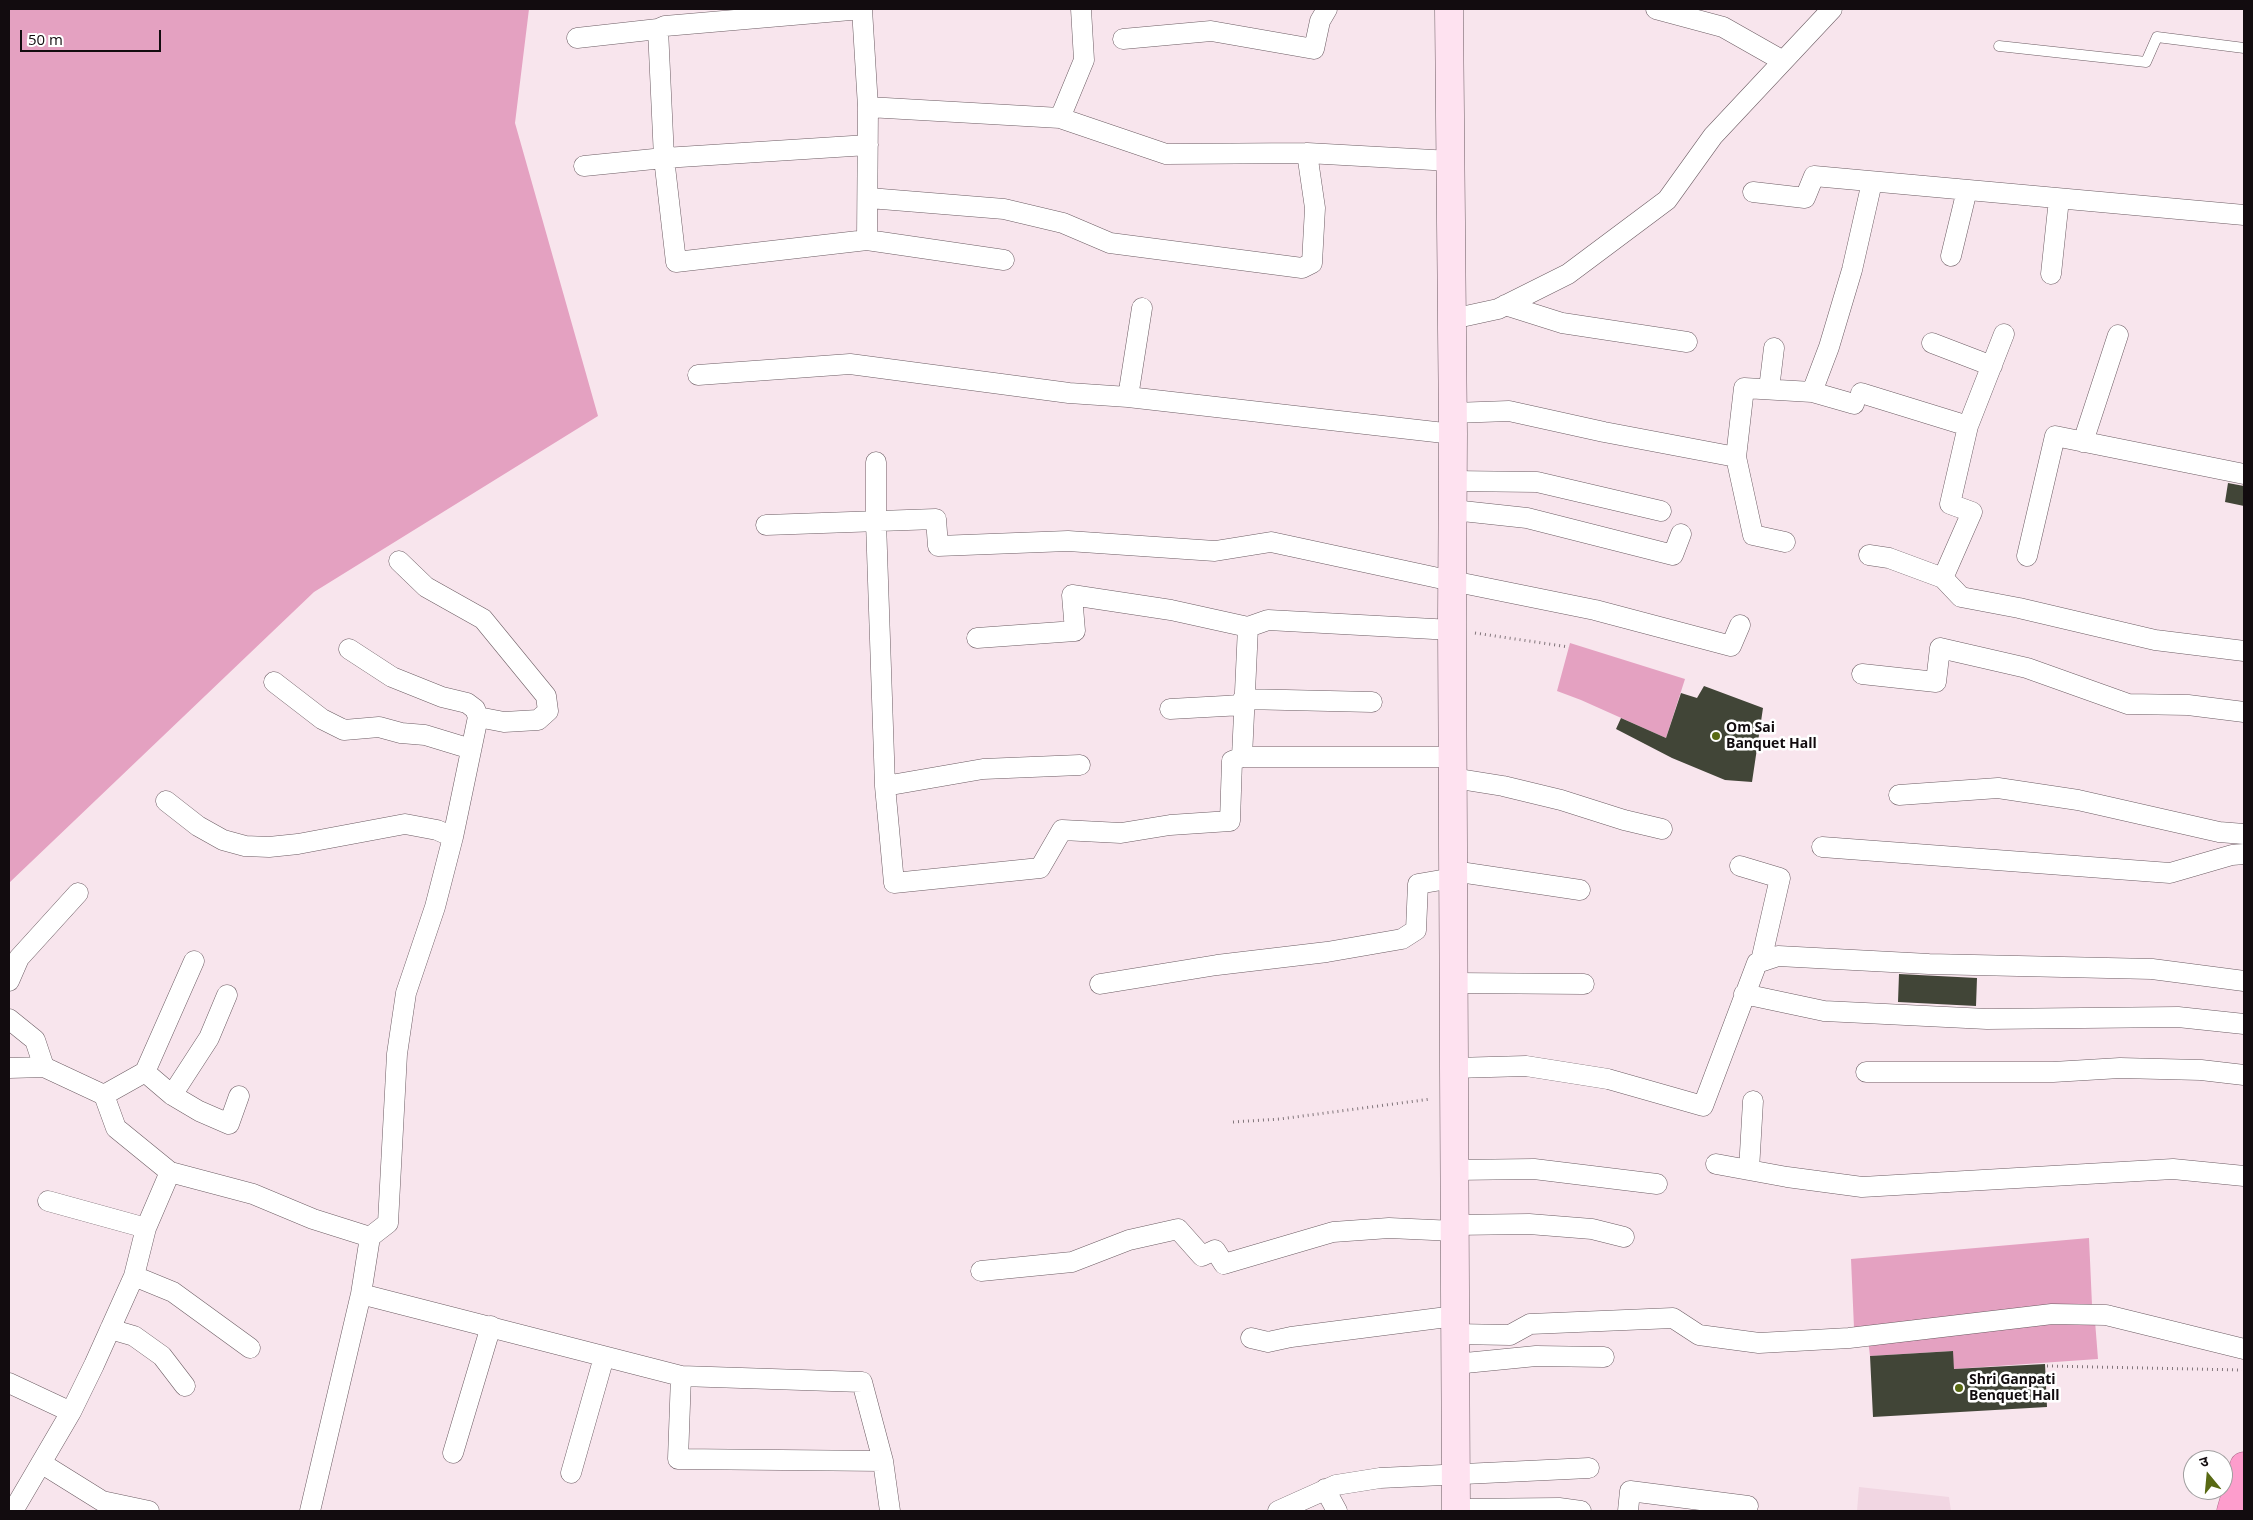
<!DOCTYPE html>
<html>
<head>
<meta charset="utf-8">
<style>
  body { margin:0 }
  #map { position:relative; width:2253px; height:1520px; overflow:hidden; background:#f8e5ed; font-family:"Open Sans","Noto Sans Devanagari",sans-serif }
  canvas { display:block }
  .frame { position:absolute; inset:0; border:10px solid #120c0f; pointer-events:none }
  .north { position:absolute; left:2183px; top:1450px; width:50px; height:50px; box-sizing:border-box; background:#fff; border:1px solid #a09e9f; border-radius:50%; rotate:343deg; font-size:14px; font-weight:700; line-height:20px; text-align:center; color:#120c0f }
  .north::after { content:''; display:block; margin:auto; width:18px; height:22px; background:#586913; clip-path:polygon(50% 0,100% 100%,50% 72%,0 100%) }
  .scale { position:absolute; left:20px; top:30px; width:141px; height:22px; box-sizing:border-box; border:2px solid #120c0f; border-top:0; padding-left:6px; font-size:15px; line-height:18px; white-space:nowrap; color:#120c0f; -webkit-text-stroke:4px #fff; paint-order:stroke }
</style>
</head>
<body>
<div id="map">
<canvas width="2253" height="1520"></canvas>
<div class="frame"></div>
<div class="north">उ</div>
<div class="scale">50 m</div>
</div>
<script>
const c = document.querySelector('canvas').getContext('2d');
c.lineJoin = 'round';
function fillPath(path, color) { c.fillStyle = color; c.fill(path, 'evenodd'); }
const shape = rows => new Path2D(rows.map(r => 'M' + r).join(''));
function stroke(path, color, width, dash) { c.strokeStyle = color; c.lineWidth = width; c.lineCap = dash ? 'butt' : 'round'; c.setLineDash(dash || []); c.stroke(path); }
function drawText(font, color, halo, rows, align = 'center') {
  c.font = font + ' "Open Sans",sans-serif'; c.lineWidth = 5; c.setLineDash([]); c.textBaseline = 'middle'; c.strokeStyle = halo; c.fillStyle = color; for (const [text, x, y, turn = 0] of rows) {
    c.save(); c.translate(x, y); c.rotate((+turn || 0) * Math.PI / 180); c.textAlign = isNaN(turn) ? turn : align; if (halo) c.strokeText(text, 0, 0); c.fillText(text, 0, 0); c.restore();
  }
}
fillPath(shape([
  [1859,1487,1949,1497,1951,1511,1857,1511]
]), '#f1d6e2');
fillPath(shape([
  [9,9,529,9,515,123,598,416,314,592,9,883],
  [1570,643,1685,679,1666,738,1581,700,1557,691],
  [2089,1238,2092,1305,2071,1304,1854,1328,1851,1259],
  [2047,1321,2095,1321,2098,1359,1954,1369,1952,1351,1870,1356,1868,1340]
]), '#e4a1c1');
fillPath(shape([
  [2228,483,2244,486,2244,506,2225,502],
  [1704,686,1763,708,1752,782,1725,780,1672,758,1616,729,1621,718,1666,738,1681,693,1697,698],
  [1899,974,1977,978,1976,1006,1898,1002],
  [1953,1351,1954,1369,2045,1364,2047,1407,1873,1417,1870,1356]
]), '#414537');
const lane = shape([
  [1999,46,2146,62,2157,37,2244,48]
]);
const street = shape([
  [862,9,868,107,867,240],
  [1656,9,1723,27,1783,61],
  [658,29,664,158,676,262,867,240,1004,260],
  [577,38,658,29,665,26,862,9],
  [1123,39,1211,31,1314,49,1320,21,1327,9],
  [868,107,1060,118,1166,154,1307,153,1451,161],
  [1060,118,1084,60,1081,9],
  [584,166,664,158,868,145],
  [1753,192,1805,198,1814,176,2244,215],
  [869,198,1004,209,1063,223,1110,243,1302,268,1312,263,1315,208,1307,153],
  [1951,256,1967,190],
  [2051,274,2059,199],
  [1505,305,1562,323,1687,342],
  [1452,319,1498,309,1568,274,1667,200,1713,136,1832,9],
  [1932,343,1992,366],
  [698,375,850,364,1069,393,1128,397,1453,434],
  [1769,389,1774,348],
  [1812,392,1829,347,1852,270,1872,182],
  [1861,393,1968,426],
  [1128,397,1142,308],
  [1453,413,1509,411,1604,432,1736,457,1744,388,1812,392,1854,404],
  [2083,442,2118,335],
  [1736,457,1753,535,1785,542],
  [876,462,876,522,885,786,894,883,1040,868,1062,830,1121,833,1170,825,1230,821,1232,761,1242,757,1452,757],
  [1453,481,1537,482,1661,511],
  [1453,510,1527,518,1673,555,1681,534],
  [766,525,936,519,938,546,1068,541,1215,551,1271,542,1452,581,1595,610,1731,646,1740,625],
  [1869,555,1889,558,1943,578,1961,597,2019,608,2155,640,2244,651],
  [2027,556,2055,436,2244,474],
  [399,561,426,587,483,619,546,696,548,711,538,720,504,722,478,717],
  [1943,578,1972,512,1950,504,1968,426,2004,334],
  [977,638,1075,631,1072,595,1171,610,1248,627,1268,620,1452,630],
  [1862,674,1936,682,1940,648,2027,668,2128,704,2188,705,2244,712],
  [274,682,322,719,344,730,379,727,401,733,425,735,471,749],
  [1243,699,1372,702],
  [1170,709,1243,705],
  [1242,757,1248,627],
  [1453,778,1503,786,1561,800,1624,820,1662,829],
  [885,786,983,769,1080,765],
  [1899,795,1998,788,2078,800,2219,832,2244,834],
  [166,801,198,826,223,840,245,846,269,847,298,844,405,824,437,830,453,837],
  [1822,847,2170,873,2232,855,2244,854],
  [1740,866,1780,878,1761,961],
  [1453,871,1580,890],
  [9,981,19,958,78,893],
  [1454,983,1584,984],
  [1100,984,1217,965,1327,952,1402,939,1416,930,1418,884,1453,878],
  [1744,994,1824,1011,1987,1019,2178,1017,2244,1024],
  [9,1019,35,1040,44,1067,104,1095,116,1128,170,1172,253,1194,313,1219,370,1237],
  [9,1068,44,1067],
  [1454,1068,1526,1066,1608,1079,1703,1106,1757,963,1778,956,1929,964,2152,969,2244,981],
  [145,1072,172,1095,199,1111,229,1124,239,1096],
  [1866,1072,2053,1072,2120,1068,2201,1070,2244,1075],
  [104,1095,145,1072,194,961],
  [172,1095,209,1038,227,995],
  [1716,1164,1787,1177,1862,1187,2173,1169,2244,1176],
  [1454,1170,1534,1169,1657,1184],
  [1749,1170,1753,1101],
  [48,1201,146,1228],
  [1454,1225,1529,1224,1592,1229,1624,1237],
  [981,1271,1072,1262,1129,1240,1178,1229,1202,1256,1215,1250,1224,1264,1333,1232,1389,1228,1455,1231],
  [134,1276,173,1292,250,1348],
  [361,1294,681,1376,862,1382,883,1461,890,1511],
  [110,1329,134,1336,162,1356,185,1386],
  [1455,1334,1510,1335,1530,1324,1673,1318,1699,1335,1759,1343,1849,1338,2052,1314,2106,1315,2244,1349],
  [1251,1338,1268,1342,1291,1337,1455,1316],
  [1455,1364,1536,1356,1604,1357],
  [681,1376,678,1459,883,1461],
  [9,1383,71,1412],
  [453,1453,491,1326],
  [41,1463,102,1501,149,1511],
  [571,1473,604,1357],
  [1325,1489,1337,1511],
  [1456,1509,1559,1508,1581,1511],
  [13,1511,71,1412,94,1365,134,1276,146,1228,170,1172],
  [310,1511,361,1294,370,1237,388,1223,397,1054,406,993,435,907,453,837,478,717,475,709,467,703,442,697,392,677,349,649],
  [1278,1511,1336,1485,1380,1478,1589,1468],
  [1628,1511,1630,1491,1748,1506]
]);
const secondary = shape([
  [1449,9,1453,434,1452,622,1456,1511]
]);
const highway = shape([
  [2231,1511,2244,1466]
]);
stroke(lane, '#6c5c63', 11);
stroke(street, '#6c5c63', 21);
stroke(secondary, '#6c5c63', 29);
stroke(highway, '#ab6a8a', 29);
stroke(shape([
  [1475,633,1569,647],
  [1233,1122,1280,1119,1431,1099],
  [2047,1366,2242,1370]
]), '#81757a', 3, [1, 4]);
stroke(lane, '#fff', 10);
stroke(street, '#fff', 20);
stroke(secondary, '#fee2f0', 28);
stroke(highway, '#fd9dcc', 28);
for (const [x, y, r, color] of [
  [1716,736,5,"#586913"],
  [1959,1388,5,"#586913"]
]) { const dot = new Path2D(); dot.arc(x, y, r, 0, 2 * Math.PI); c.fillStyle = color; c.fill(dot); stroke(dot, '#fff', 2); }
drawText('bold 14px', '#120c0f', '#fff', [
  ["Om Sai",1726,728],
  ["Banquet Hall",1726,744],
  ["Shri Ganpati",1969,1380],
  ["Benquet Hall",1969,1396]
], 'left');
</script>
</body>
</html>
